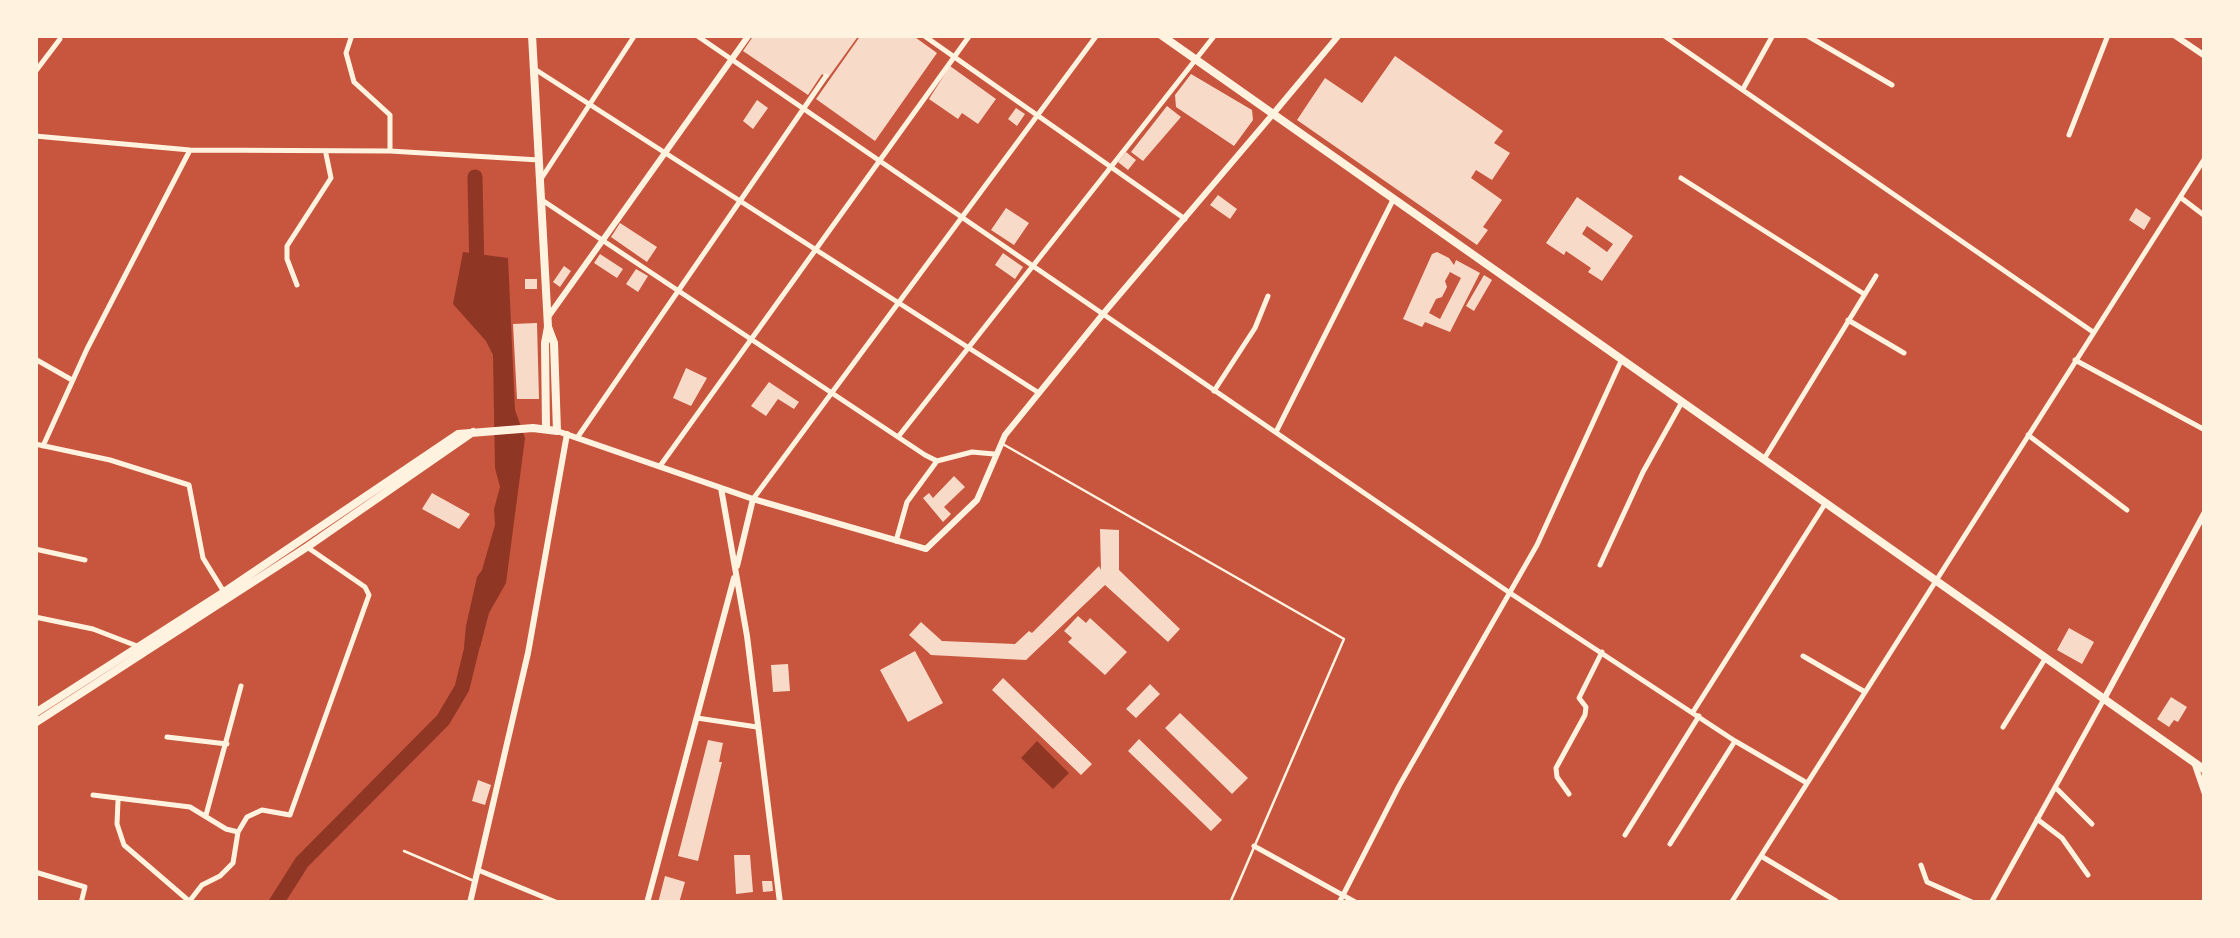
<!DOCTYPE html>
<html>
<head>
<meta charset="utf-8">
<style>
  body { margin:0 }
  #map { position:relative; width:2240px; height:938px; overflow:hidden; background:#c8553d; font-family:Rubik,sans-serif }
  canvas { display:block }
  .frame { position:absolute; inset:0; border:38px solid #fff3e0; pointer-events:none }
</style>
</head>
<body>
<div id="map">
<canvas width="2240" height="938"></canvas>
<div class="frame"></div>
</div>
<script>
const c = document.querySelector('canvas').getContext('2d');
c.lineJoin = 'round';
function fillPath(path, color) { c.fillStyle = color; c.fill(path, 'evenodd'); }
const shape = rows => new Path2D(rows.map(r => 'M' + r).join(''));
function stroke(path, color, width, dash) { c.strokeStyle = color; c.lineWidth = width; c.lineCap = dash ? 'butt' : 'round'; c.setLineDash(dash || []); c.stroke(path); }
fillPath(shape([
  [463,252,508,258,515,410,525,438,506,583,489,613,480,647,464,647,466,626,477,577,482,570,495,525,494,509,500,487,495,468,493,355,486,341,453,304],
  [1037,741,1069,773,1053,789,1021,758]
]), '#8f3625');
stroke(shape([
  [475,177,477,273],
  [276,903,302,862,443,720,462,688,476,631]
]), '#8f3625', 15);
fillPath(shape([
  [754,35,859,35,828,78,822,74,808,95,743,51],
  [861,35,912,35,937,53,875,141,816,99],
  [1395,56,1503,131,1494,143,1510,153,1492,180,1476,170,1471,178,1502,200,1483,227,1488,230,1477,245,1297,120,1325,78,1362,103],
  [950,66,996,99,978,124,962,113,958,119,929,99],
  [1191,74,1252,110,1253,120,1234,146,1176,107,1175,95],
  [757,100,768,108,753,129,743,121],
  [1167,106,1181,117,1143,161,1131,152],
  [1016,108,1025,114,1017,126,1008,119],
  [1126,152,1136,160,1128,170,1118,162],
  [1218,195,1237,209,1230,219,1210,205],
  [1577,197,1633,236,1602,281,1588,272,1591,268,1566,251,1564,255,1546,243],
  [1587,226,1613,244,1607,252,1582,234],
  [1006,208,1029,223,1014,245,991,230],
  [2136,208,2151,218,2144,230,2129,220],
  [620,223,657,247,647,262,611,237],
  [1437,252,1449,258,1454,265,1456,260,1480,273,1450,332,1425,322,1422,327,1403,319,1432,254],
  [1450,272,1461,278,1440,319,1429,313,1436,299,1442,297,1447,287,1445,281],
  [1003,253,1023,267,1015,279,995,265],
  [600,254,623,269,617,278,594,263],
  [564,266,571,271,560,287,553,282],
  [636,269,648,276,638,292,626,284],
  [1484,275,1492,280,1474,311,1466,306],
  [525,279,537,279,537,289,525,289],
  [537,323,539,399,517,399,513,324],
  [686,368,707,378,691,406,673,398],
  [769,382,799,402,794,409,778,399,766,416,751,406],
  [954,476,965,487,944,507,951,514,943,522,923,498,929,493,933,498],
  [432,493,470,514,459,529,422,509],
  [1100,529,1119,530,1119,570,1180,629,1168,642,1105,585,1026,660,931,655,909,635,921,622,942,641,1015,644,1029,631,1032,633,1099,566,1101,570],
  [1078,616,1086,623,1090,618,1127,652,1105,675,1068,642,1072,638,1064,631],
  [2069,628,2094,642,2082,664,2057,650],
  [915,651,943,703,908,722,880,670],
  [788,664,790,691,773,692,771,665],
  [1003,678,1092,764,1081,775,992,690],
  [1150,684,1160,694,1136,718,1126,709],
  [2171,697,2187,707,2178,722,2174,720,2169,727,2157,719],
  [1180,713,1248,778,1232,794,1165,728],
  [1139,739,1222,820,1211,831,1128,751],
  [708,740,723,743,719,762,722,762,698,861,678,856],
  [478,780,491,785,485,805,472,801],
  [734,855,750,855,753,892,736,894],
  [665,876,685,882,679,903,658,903],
  [762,881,772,881,773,891,763,892]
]), '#f7dbc8');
stroke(shape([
  [1001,443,1344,639,1230,903],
  [404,851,474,881]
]), '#fff3e0', 2.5);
stroke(shape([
  [352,35,346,53,354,82,390,115,390,151],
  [696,35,1510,593,1735,741,1807,783],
  [923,35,1185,219],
  [1663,35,2093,332],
  [1806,35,1892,85],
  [533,68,1039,393],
  [35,72,60,39],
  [1743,89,1773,35],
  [2069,135,2108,35],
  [35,136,190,150,390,151,539,160],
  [1681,178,1864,294],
  [541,179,635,35],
  [2180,197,2205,216],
  [542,200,925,455,937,461,972,452,994,454],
  [297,285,287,259,287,246,331,178,326,154],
  [1848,320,1904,353],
  [35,359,72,380],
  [2075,360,2205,430],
  [1214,391,1255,328,1268,296],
  [1276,432,1394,198],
  [2028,435,2127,510],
  [898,437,1215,35],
  [577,438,826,76],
  [35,444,110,460,189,485,203,558,224,592],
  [43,446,87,349,190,150],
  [1764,459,1876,276],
  [660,466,970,35],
  [753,499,1097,35],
  [896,541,907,502,937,461],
  [35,549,85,560],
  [1600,565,1643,472,1682,402],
  [35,617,93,629,137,646],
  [1803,656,1865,692],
  [1693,712,1825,504],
  [697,718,757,727],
  [2003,727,2045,659],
  [167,737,227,744],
  [2055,787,2092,824],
  [1569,794,1557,777,1556,768,1585,715,1586,707,1579,698,1602,652],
  [93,795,190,807,226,829,238,832],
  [118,801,117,824,124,845,189,901],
  [206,815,241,686],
  [2037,819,2062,838,2088,875],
  [1625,835,1699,716],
  [1670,844,1735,741],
  [1254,846,1357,903],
  [1761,856,1836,901],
  [1921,865,1927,882,1974,903],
  [478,870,558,903],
  [35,872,85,887,81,903],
  [188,903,202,885,220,876,233,863,238,832,247,817,262,810,290,815,369,595,365,587,307,547],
  [1339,903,1399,786,1537,545,1621,361],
  [1731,903,2205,158],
  [1991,903,2104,699]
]), '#fff3e0', 5);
stroke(shape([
  [2174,35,2205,56],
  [1273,114,1339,35],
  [548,317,749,35],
  [2104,699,2205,512],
  [2194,762,2205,794],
  [470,903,528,653,567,434]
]), '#fff3e0', 6);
stroke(shape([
  [557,431,753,499,926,549,977,500,1005,435,1103,314,1273,114],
  [721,488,747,636,780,903],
  [737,566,753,499],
  [647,903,734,578]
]), '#fff3e0', 6);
stroke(shape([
  [532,35,548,327,545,343,546,429],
  [1161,35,2205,770],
  [35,713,224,592,458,434,533,428,557,431,554,343,548,327],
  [35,723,307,547,473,432]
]), '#fff3e0', 8);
</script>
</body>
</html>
